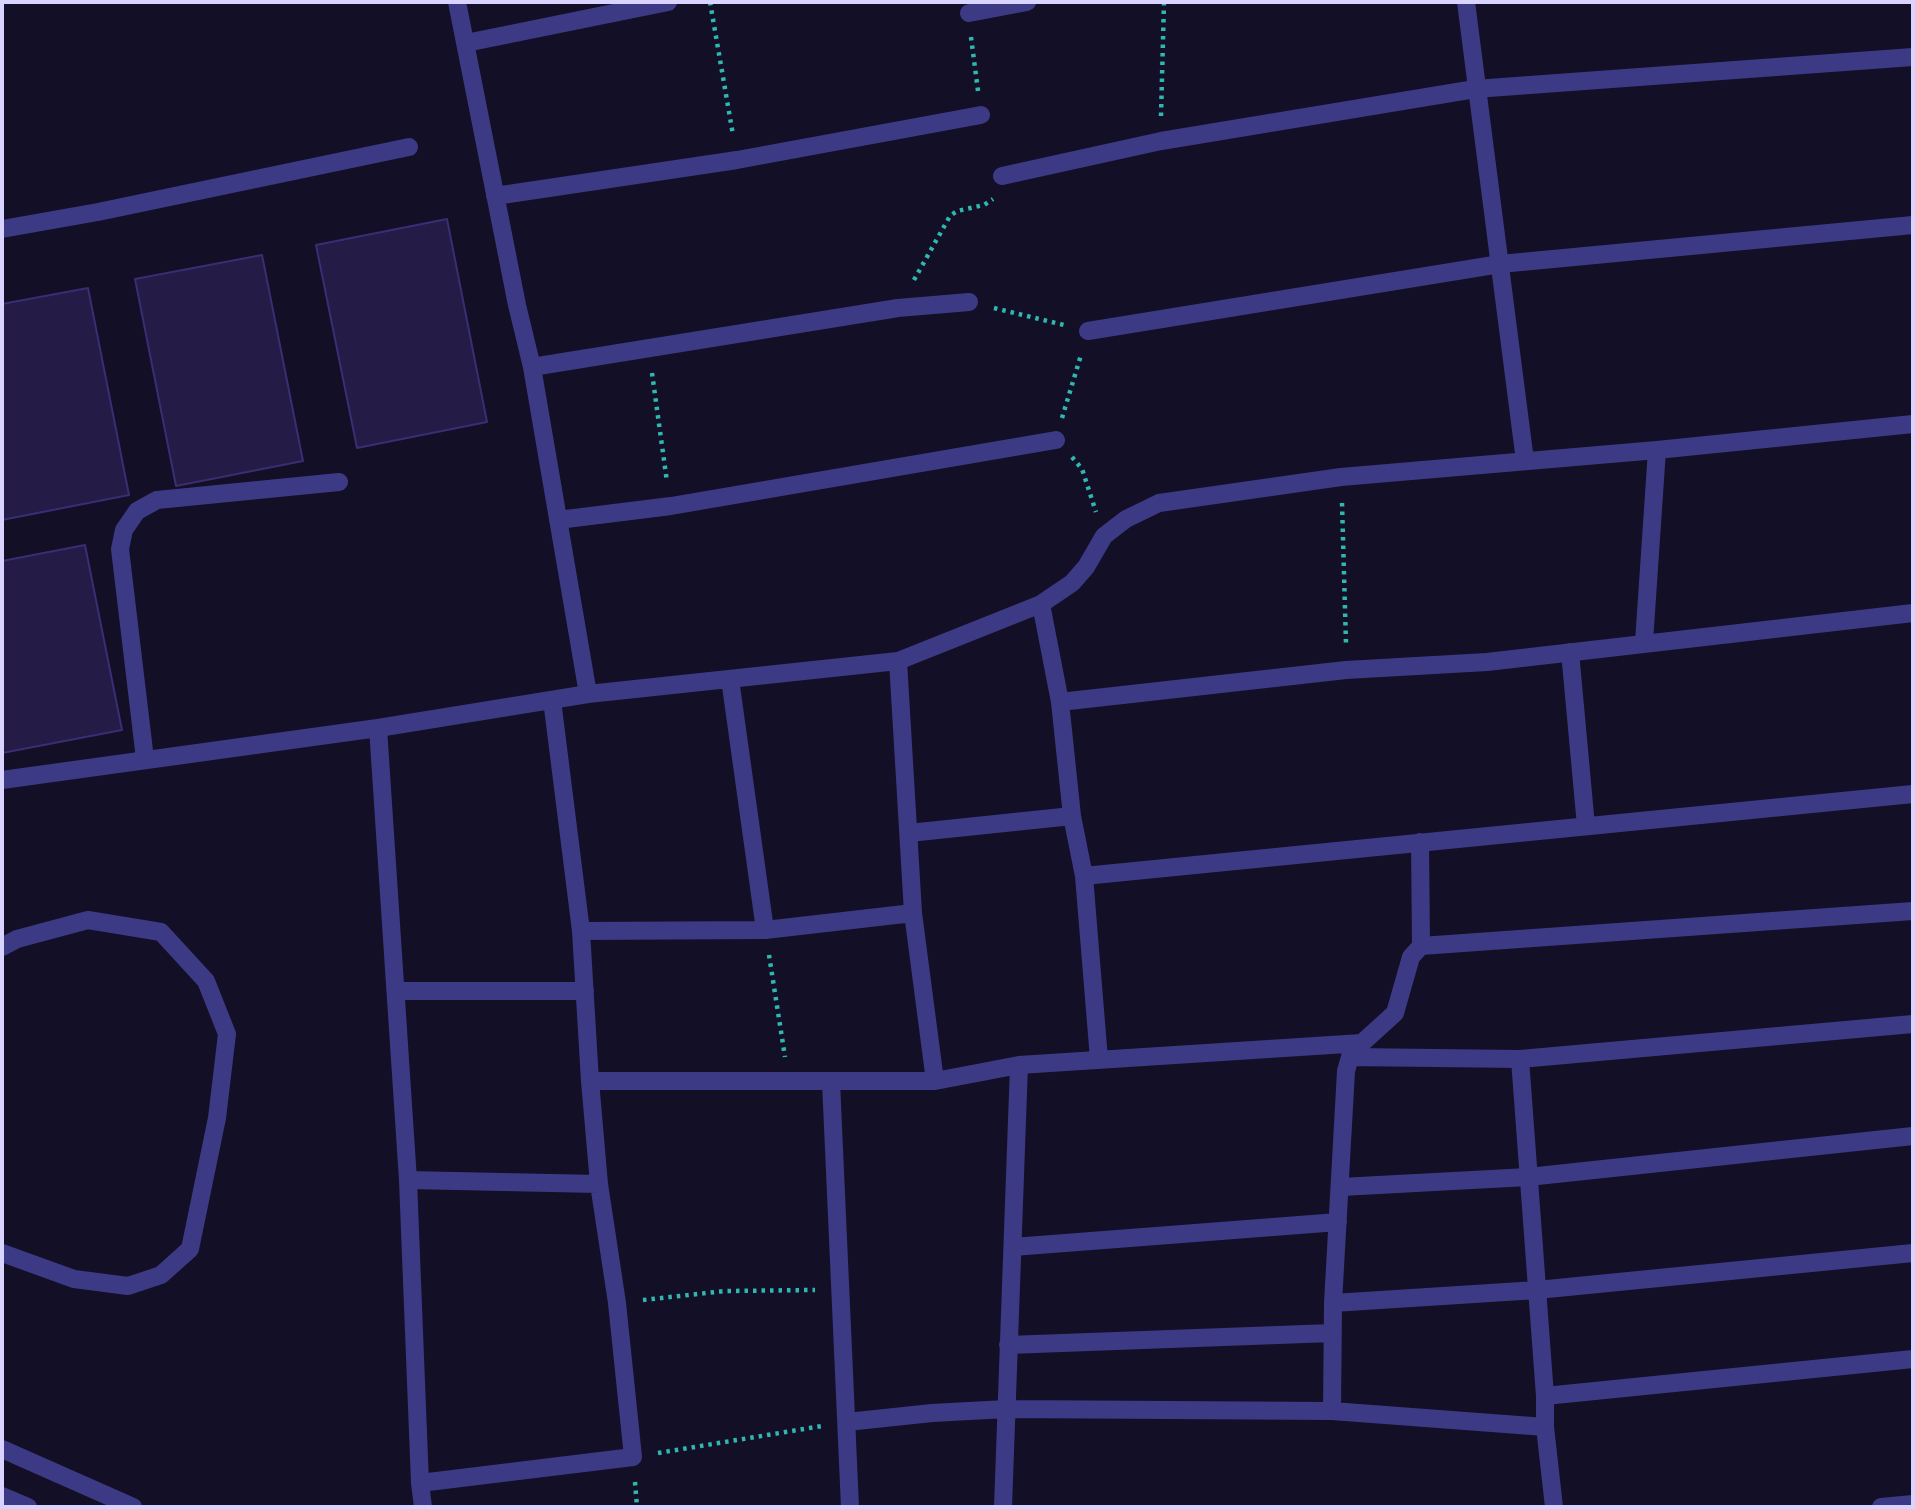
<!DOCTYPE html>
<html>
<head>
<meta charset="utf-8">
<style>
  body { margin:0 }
  #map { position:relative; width:1915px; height:1509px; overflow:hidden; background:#130f26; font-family:"Archivo Narrow",sans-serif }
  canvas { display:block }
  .frame { position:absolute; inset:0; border:4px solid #d9d4ff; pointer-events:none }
</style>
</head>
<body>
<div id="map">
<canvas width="1915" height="1509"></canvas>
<div class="frame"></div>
</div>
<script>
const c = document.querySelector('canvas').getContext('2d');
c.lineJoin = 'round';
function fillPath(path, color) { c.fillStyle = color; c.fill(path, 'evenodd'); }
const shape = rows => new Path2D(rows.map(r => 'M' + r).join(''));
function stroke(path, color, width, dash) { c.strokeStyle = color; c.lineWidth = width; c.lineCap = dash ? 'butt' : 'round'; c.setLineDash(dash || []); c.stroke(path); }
const building = shape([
  [447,219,487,422,357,448,316,245,447,219],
  [262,255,303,461,176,486,135,279,262,255],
  [88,288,129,495,2,520,2,304,88,288],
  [85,545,122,730,2,753,2,561,85,545]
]);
fillPath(building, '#241b47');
stroke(building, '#3b2d73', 2);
stroke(shape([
  [710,2,733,135],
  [971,37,978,91],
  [1161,116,1164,2],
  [914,280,950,216,957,211,984,205,993,199],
  [994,308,1064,325],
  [652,373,667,482],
  [1062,418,1081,355],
  [1072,457,1082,469,1096,512],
  [1342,503,1346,644],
  [769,955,785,1057],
  [643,1300,725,1291,815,1290],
  [658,1453,822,1426],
  [635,1482,637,1507]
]), '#2fb8b0', 4.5, [3.5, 5]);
stroke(shape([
  [2,229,98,212,409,147],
  [145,759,120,549,124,530,137,511,157,500,339,482],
  [2,947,17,939,88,920,161,932,206,981,227,1034,217,1118,190,1249,161,1275,128,1286,74,1279,2,1253]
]), '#3d3a85', 18);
stroke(shape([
  [457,2,517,305,532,367,588,694],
  [1466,2,1525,461],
  [969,13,1027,2],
  [466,43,668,2],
  [1002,176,1161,141,1475,89,1913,57],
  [495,196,737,160,981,115],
  [1088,331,1500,264,1913,225],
  [532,367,898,308,969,302],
  [558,520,671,506,1056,440],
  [1041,604,1060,702,1072,816,1084,876,1099,1059],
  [1644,642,1657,450],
  [1570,652,1586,826],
  [898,661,913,913,935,1081],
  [730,679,765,930],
  [1060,702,1346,670,1487,662,1913,613],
  [378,728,408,1180,420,1483,423,1507],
  [2,780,378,728,588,694,898,661,1041,604,1072,583,1086,567,1104,536,1126,519,1159,503,1341,477,1657,450,1913,424],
  [909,833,1072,816],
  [1420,842,1421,946],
  [1084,876,1913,794],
  [581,931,765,930,913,913],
  [396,991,585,991],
  [1350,1057,1520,1059,1913,1024],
  [1520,1059,1545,1396,1545,1427,1554,1507],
  [590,1081,935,1081,1019,1065,1362,1043],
  [831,1082,850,1507],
  [408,1180,599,1184],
  [1341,1187,1528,1177,1913,1136],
  [1013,1247,1338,1222],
  [1333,1303,1537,1290,1913,1253],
  [1008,1345,1332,1333],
  [1545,1396,1913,1359],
  [1332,1411,1333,1303,1346,1071,1350,1057,1362,1043,1395,1013,1411,957,1421,946,1913,911],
  [847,1422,932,1413,1006,1409,1332,1411,1545,1427],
  [420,1483,633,1457,617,1303,599,1184,590,1081,581,931,552,700],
  [1003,1507,1019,1065],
  [1881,1507,1913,1504]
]), '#3d3a85', 18);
stroke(shape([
  [2,1449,133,1507],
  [2,1496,28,1507]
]), '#3d3a85', 18);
</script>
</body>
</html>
